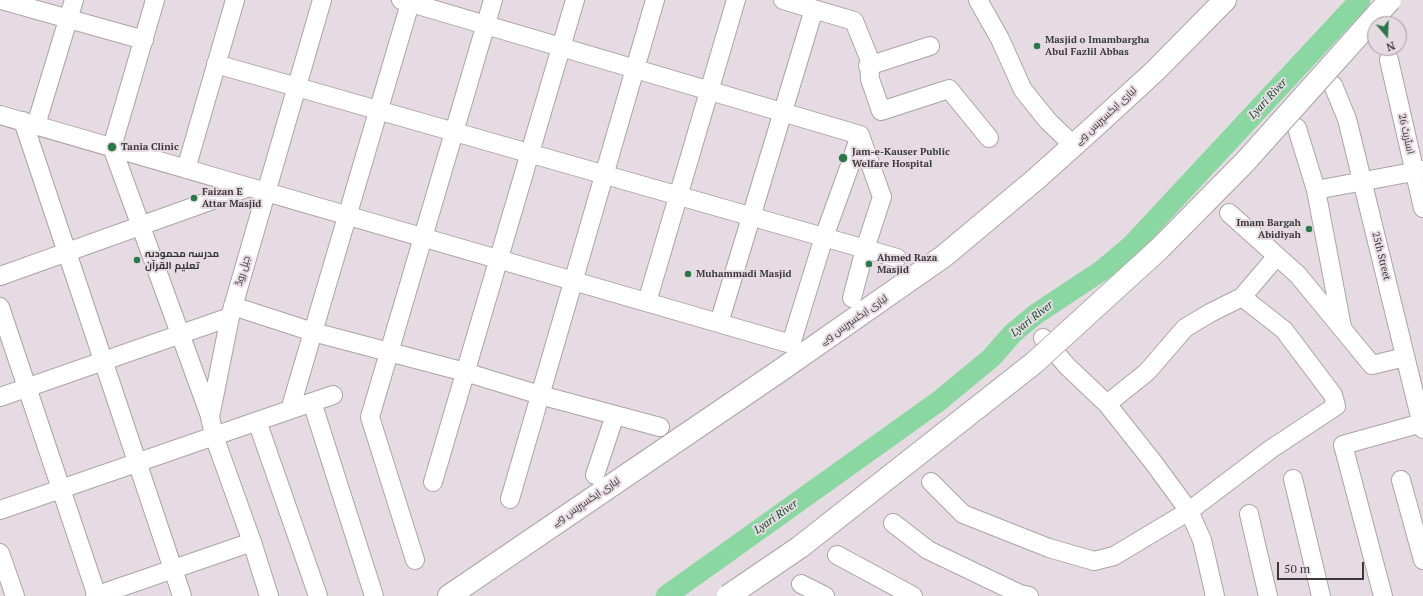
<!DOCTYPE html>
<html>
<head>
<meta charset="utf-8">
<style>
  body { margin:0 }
  #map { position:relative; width:1423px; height:596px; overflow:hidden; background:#e6dbe2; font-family:"PT Serif",serif }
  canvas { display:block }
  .north { position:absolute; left:1367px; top:16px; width:40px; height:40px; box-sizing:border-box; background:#e6dbe2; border:1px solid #a2999f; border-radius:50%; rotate:161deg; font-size:11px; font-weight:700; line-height:16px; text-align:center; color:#3c373a }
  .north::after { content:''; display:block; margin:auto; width:14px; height:18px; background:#2b7949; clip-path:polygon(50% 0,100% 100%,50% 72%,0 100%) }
  .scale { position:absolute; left:1277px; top:562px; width:87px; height:18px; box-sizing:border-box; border:2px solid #3c373a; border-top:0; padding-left:5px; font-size:12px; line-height:14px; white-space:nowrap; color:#3c373a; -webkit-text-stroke:3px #e6dbe2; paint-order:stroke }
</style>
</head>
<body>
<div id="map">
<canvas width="1423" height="596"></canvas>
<div class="north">N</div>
<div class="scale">50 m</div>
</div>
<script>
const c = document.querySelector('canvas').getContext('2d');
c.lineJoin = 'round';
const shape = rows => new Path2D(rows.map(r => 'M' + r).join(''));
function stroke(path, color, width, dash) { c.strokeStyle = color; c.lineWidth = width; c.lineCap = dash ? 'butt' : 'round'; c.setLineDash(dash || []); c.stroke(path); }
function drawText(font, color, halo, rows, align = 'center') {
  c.font = font + ' "PT Serif",Cairo,serif'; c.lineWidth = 4; c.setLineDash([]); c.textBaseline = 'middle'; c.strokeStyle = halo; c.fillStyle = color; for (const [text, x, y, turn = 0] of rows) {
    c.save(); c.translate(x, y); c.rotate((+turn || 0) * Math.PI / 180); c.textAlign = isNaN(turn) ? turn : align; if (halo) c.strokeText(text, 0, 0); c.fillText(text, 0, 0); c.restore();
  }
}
stroke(shape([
  [666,596,939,401,991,358,1013,333,1036,314,1101,271,1132,245,1360,0]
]), '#8bd7a2', 21);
const minor = shape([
  [1,0,144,40],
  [155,0,112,147,210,416],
  [401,0,860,135],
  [783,0,854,21,869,58,870,79,881,111,949,89,989,138],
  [978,0,1000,39,1023,90,1048,121,1074,146],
  [1389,60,1423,208],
  [216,64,897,258],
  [868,66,930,46],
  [1333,85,1347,119,1423,429],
  [0,115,791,344,824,237,849,168,860,135],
  [23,121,182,596],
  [36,125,74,0],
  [1297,128,1316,190,1342,327],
  [186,169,235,0],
  [1316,190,1423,170],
  [1229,213,1298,275,1372,365,1405,357],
  [0,276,249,187],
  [852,298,865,249,882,197,860,135],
  [647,302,736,0],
  [233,306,313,332,465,372,540,395,660,427],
  [0,307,97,596],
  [719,323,814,9],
  [1043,338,1067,366,1107,404,1153,462,1189,511,1202,540,1215,596],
  [0,397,230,317],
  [312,402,374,596],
  [1107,404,1147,372,1185,328,1210,313,1242,297,1277,256],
  [290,410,411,0],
  [257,421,318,596],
  [595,475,615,415],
  [1293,479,1321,596],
  [1401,480,1423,560],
  [433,482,575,0],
  [931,482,963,514,1049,548,1094,561,1114,556,1189,511,1271,449,1336,406,1333,395,1284,330,1242,297],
  [510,499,655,0],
  [0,510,333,395],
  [1249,514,1268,596],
  [893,523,928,550,1020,594,1029,596],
  [0,553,15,596],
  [837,555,913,596],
  [415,560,370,417,493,0],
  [801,584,825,596],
  [95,596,252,542],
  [269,596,252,542,214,436,210,417,230,317,322,0],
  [1383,596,1343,445,1422,423]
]);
const highway = shape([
  [449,596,778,372,944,256,1036,179,1095,126,1156,70,1225,0]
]);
stroke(minor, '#aca2a9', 20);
stroke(highway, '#aca2a9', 24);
stroke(minor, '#fff', 18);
stroke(highway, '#fff', 22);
const highwayBridge = shape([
  [728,596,800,547,1034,363,1159,249,1245,162,1390,0]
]);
stroke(highwayBridge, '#aca2a9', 24, []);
stroke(highwayBridge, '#fff', 22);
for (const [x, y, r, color] of [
  [1037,46,4,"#2b7949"],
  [112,147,5,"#2b7949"],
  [843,158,5,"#2b7949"],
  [194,198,4,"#2b7949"],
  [1309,229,4,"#2b7949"],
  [137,260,4,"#2b7949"],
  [869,264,4,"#2b7949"],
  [688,274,4,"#2b7949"]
]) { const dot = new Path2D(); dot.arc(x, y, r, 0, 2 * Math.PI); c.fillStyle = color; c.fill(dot); stroke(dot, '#e6dbe2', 1.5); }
drawText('bold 10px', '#3c373a', '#e6dbe2', [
  ["Masjid o Imambargha",1045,40],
  ["Abul Fazlil Abbas",1045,52],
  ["Tania Clinic",121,147],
  ["Jam-e-Kauser Public",852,152],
  ["Welfare Hospital",852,164],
  ["Faizan E",202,192],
  ["Attar Masjid",202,204],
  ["Imam Bargah",1301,223,"right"],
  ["Abidiyah",1301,235,"right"],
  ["مدرسہ محمودیہ",145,254],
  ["تعلیم القرآن",145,266],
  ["Ahmed Raza",877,258],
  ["Masjid",877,270],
  ["Muhammadi Masjid",696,274]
], 'left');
drawText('10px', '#3c373a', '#e6dbe2', [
  ["لیاری ایکسپریس وے",1106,116,-43],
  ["اسٹریٹ 26",1406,134,77],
  ["25th Street",1381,256,76],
  ["جیل روڈ",243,271,-74],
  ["لیاری ایکسپریس وے",854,320,-35],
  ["لیاری ایکسپریس وے",586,502,-34]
]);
drawText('italic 11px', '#114a29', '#e6dbe2', [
  ["Lyari River",1268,99,-47],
  ["Lyari River",1032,319,-38],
  ["Lyari River",776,517,-35]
]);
</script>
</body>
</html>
